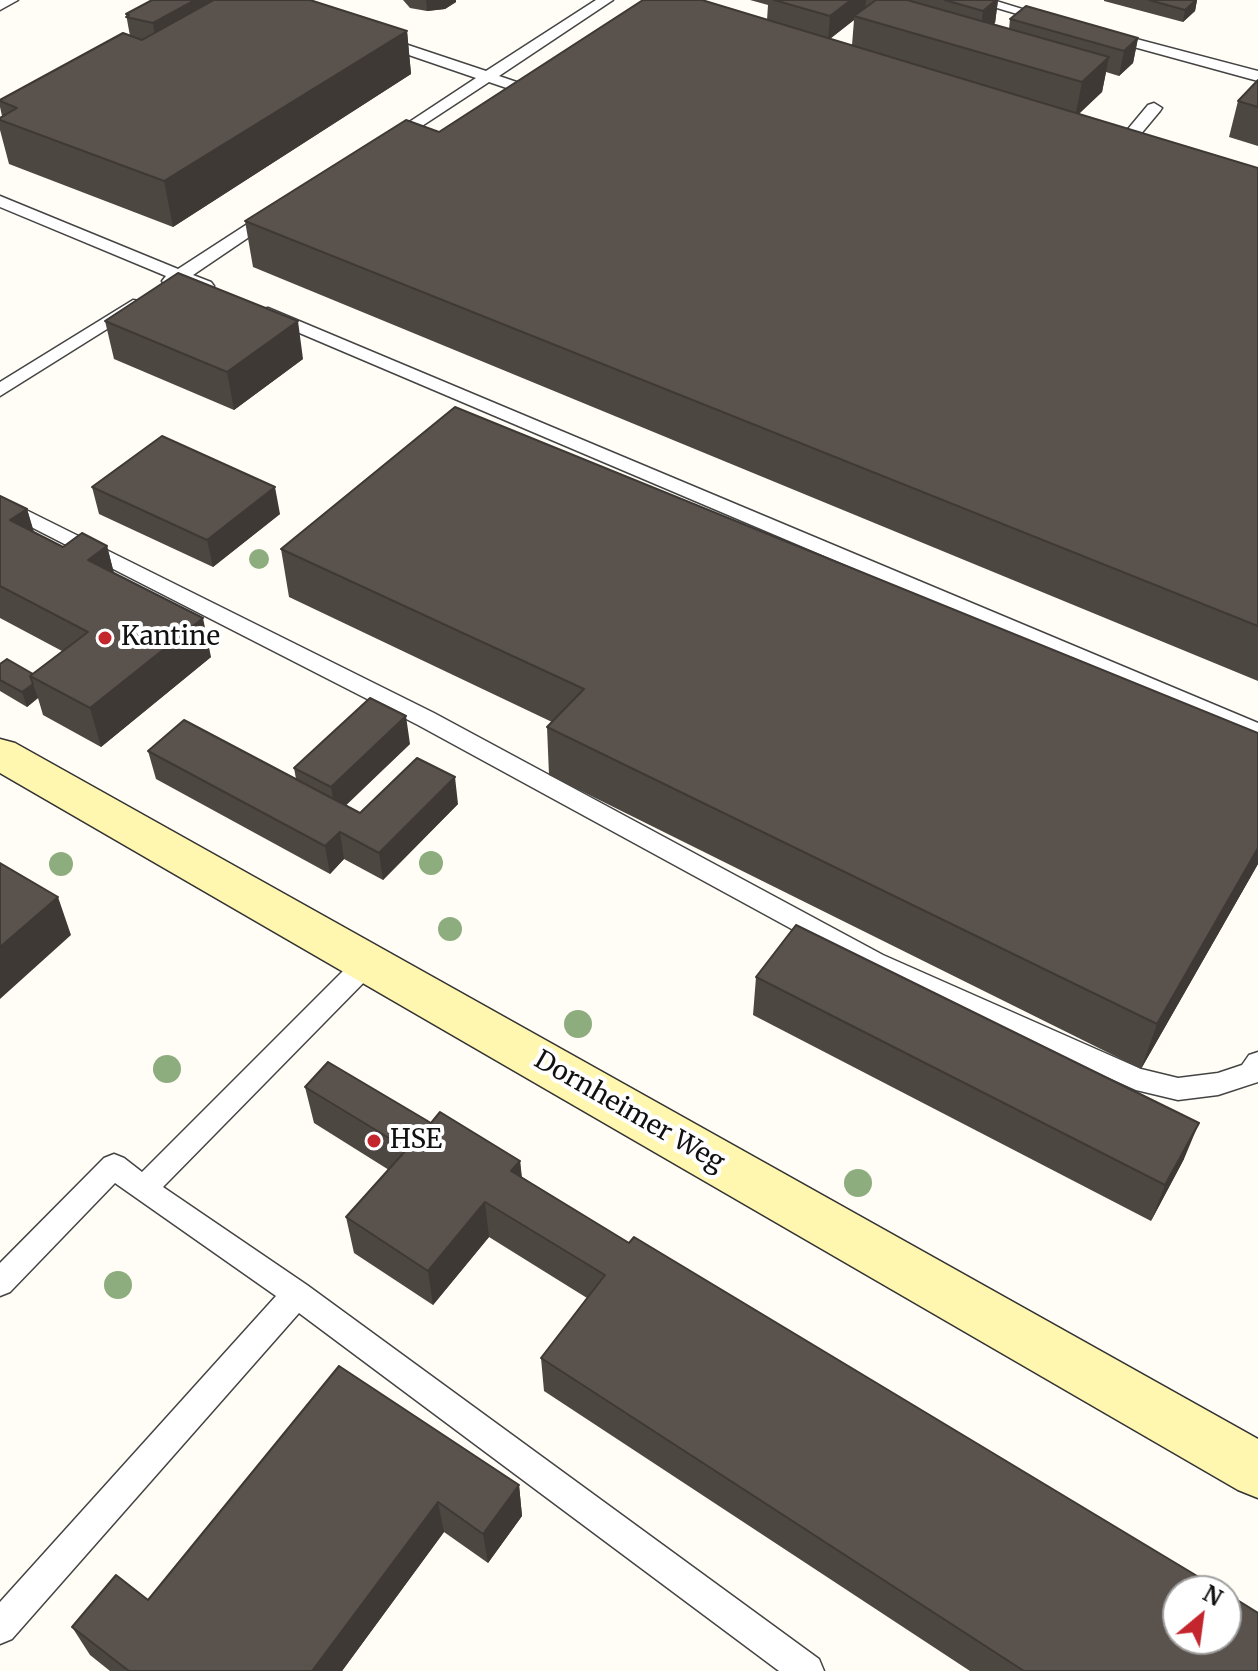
<!DOCTYPE html>
<html>
<head>
<meta charset="utf-8">
<style>
  body { margin:0 }
  #map { position:relative; width:1258px; height:1671px; overflow:hidden; background:#fffdf5; font-family:Merriweather,serif }
  canvas { display:block }
  .north { position:absolute; left:1162px; top:1575px; width:80px; height:80px; box-sizing:border-box; background:#fff; border:2px solid #a0a0a0; border-radius:50%; rotate:29deg; font-size:22px; font-weight:700; line-height:32px; text-align:center; color:#111 }
  .north::after { content:''; display:block; margin:auto; width:28px; height:36px; background:#c4262e; clip-path:polygon(50% 0,100% 100%,50% 72%,0 100%) }
</style>
</head>
<body>
<div id="map">
<canvas width="1258" height="1671"></canvas>
<div class="north">N</div>
</div>
<script>
const c = document.querySelector('canvas').getContext('2d');
c.lineJoin = 'round';
const shape = rows => new Path2D(rows.map(r => 'M' + r).join(''));
function stroke(path, color, width, dash) { c.strokeStyle = color; c.lineWidth = width; c.lineCap = dash ? 'butt' : 'round'; c.setLineDash(dash || []); c.stroke(path); }
function fillPath(path, color) { c.fillStyle = color; c.fill(path, 'evenodd'); }
function drawText(font, color, halo, rows, align = 'center') {
  c.font = font + ' Merriweather,serif'; c.lineWidth = 8; c.setLineDash([]); c.textBaseline = 'middle'; c.strokeStyle = halo; c.fillStyle = color; for (const [text, x, y, turn = 0] of rows) {
    c.save(); c.translate(x, y); c.rotate((+turn || 0) * Math.PI / 180); c.textAlign = isNaN(turn) ? turn : align; if (halo) c.strokeText(text, 0, 0); c.fillText(text, 0, 0); c.restore();
  }
}
const lane = shape([
  [0,0,18,0,0,10,0,0],
  [596,0,613,0,499,76,546,92,546,98,536,98,489,82,396,143,384,143,382,140,476,78,374,43,374,37,384,37,486,71,596,0],
  [970,0,993,0,1058,20,1051,24,970,0],
  [1106,31,1258,71,1258,81,1101,38,1101,32,1106,31],
  [1154,103,1162,108,1160,111,1120,159,1108,159,1108,153,1148,105,1154,103],
  [0,196,178,269,269,210,275,209,283,214,193,275,211,282,214,286,211,290,205,291,181,282,171,286,165,285,162,281,166,276,0,207,0,196],
  [133,300,139,301,142,305,139,309,0,396,0,382,133,300],
  [268,308,1258,723,1258,740,262,317,259,313,262,309,268,308],
  [0,497,434,713,883,955,1141,1069,1178,1078,1218,1073,1242,1065,1249,1055,1258,1052,1258,1082,1218,1095,1178,1100,1136,1090,865,969,418,725,0,511,0,497],
  [367,953,376,956,380,963,376,970,163,1187,307,1285,819,1659,824,1671,779,1671,299,1313,12,1639,0,1644,0,1602,276,1296,115,1183,10,1292,0,1296,0,1263,104,1158,114,1154,124,1158,142,1172,358,956,367,953]
]);
const secondary = shape([
  [0,739,15,743,1258,1439,1258,1498,1238,1490,0,773,0,739]
]);
stroke(lane, '#444', 3);
stroke(secondary, '#333', 3);
fillPath(lane, '#fff');
fillPath(secondary, '#fff6b0');
c.fillStyle = '#8dad7f';
for (const [x, y, r] of [
  [259,559,10],
  [431,863,12],
  [61,864,12],
  [450,929,12],
  [578,1024,14],
  [167,1069,14],
  [858,1183,14],
  [118,1285,14]
]) { c.beginPath(); c.arc(x, y, r, 0, 2 * Math.PI); c.fill(); }
fillPath(shape([
  [403,0,456,0,456,2,445,9,427,11,410,8],
  [750,0,998,0,995,23,993,24,1009,29,1010,19,1138,38,1133,63,1119,76,1106,72,1102,92,1079,114,1258,168,1258,681,253,267,245,221,439,132,767,20,768,5],
  [854,20,852,45,830,39],
  [1104,0,1197,0,1195,11,1183,22,1104,1],
  [126,14,407,31,411,74,173,227,9,164,0,130,0,118,2,116,0,107,0,100,130,36],
  [1258,80,1258,146,1229,137,1238,101],
  [105,321,303,359,234,410,114,359],
  [92,487,280,514,213,567,99,514],
  [0,496,27,509,34,532,63,547,107,546,114,574,211,657,101,747,43,715,38,698,27,707,0,691,0,664,33,674,62,651,0,618],
  [281,549,1258,864,1141,1069,549,775,547,727,552,722,289,597],
  [410,744,345,805,360,813,458,804,383,880,344,859,330,874,156,779,148,751,296,779,294,768],
  [756,977,1184,1159,1151,1221,753,1015],
  [305,1087,431,1123,520,1161,522,1177,1258,1671,970,1671,544,1391,541,1358,587,1298,489,1237,433,1305,354,1253,346,1217,389,1170,314,1123],
  [339,1366,519,1485,522,1516,488,1563,444,1532,342,1671,110,1671,90,1655,72,1627,148,1600]
]), '#4d4742');
fillPath(shape([
  [195,0,217,0,157,48,153,23],
  [426,0,456,0,456,2,445,9,427,11],
  [851,0,866,0,865,11,854,16,854,20,828,40,830,16],
  [996,0,998,0,995,23,980,35,983,11],
  [1196,0,1197,0,1195,11,1183,22,1185,10],
  [407,31,411,74,173,227,164,181],
  [1138,38,1133,63,1119,76,1124,51],
  [1109,57,1102,92,1075,117,1082,82],
  [298,321,303,359,234,410,227,372],
  [275,487,280,514,213,567,207,540],
  [27,509,38,548,10,520],
  [107,546,117,585,88,560],
  [203,618,211,657,101,747,90,708],
  [33,684,38,698,27,707,22,692],
  [406,716,410,744,336,815,331,787],
  [455,777,458,804,383,880,379,853],
  [340,832,344,859,330,874,325,846],
  [1258,848,1258,864,1141,1069,1157,1024],
  [58,897,71,935,0,999,0,947],
  [1199,1123,1184,1159,1151,1221,1165,1185],
  [520,1161,523,1196,511,1171],
  [485,1202,489,1237,433,1305,428,1271],
  [519,1485,522,1516,488,1563,483,1534],
  [438,1502,444,1532,342,1671,312,1671]
]), '#3f3936');
const building = shape([
  [152,0,195,0,153,23,126,17,129,15,126,14,152,0],
  [214,0,310,0,407,31,164,181,0,120,0,118,17,108,0,101,0,100,123,33,142,40,214,0],
  [643,0,702,0,1258,168,1258,626,245,221,406,120,439,132,643,0],
  [774,0,851,0,830,16,774,0],
  [876,0,907,0,1109,57,1082,82,854,16,876,0],
  [945,0,996,0,983,11,945,0],
  [1149,0,1196,0,1185,10,1149,0],
  [1026,6,1138,38,1124,51,1010,19,1026,6],
  [1258,80,1258,107,1238,101,1258,80],
  [178,273,298,321,227,372,105,321,178,273],
  [455,407,1258,733,1258,848,1157,1024,547,727,584,689,281,549,455,407],
  [162,436,275,487,207,540,92,487,162,436],
  [0,496,27,509,10,520,63,547,82,533,107,546,88,560,203,618,90,708,30,676,88,632,0,586,0,496],
  [7,659,33,674,30,676,33,684,22,692,0,680,0,664,7,659],
  [370,698,406,716,331,787,294,768,370,698],
  [184,720,360,813,417,758,455,777,379,853,340,832,325,846,148,751,184,720],
  [0,863,58,897,0,947,0,863],
  [796,925,1199,1123,1165,1185,756,977,796,925],
  [328,1062,431,1123,440,1112,520,1161,511,1171,629,1243,634,1237,1222,1591,1178,1591,1178,1639,1226,1639,1226,1593,1258,1613,1258,1671,1024,1671,541,1358,605,1275,485,1202,428,1271,346,1217,407,1149,305,1087,328,1062],
  [339,1366,519,1485,483,1534,438,1502,312,1671,129,1671,72,1627,116,1575,148,1600,339,1366]
]);
fillPath(building, '#5a524d');
stroke(building, '#3f3936', 2);
for (const [x, y, r, color] of [
  [105,638,8,"#c4262e"],
  [374,1141,8,"#c4262e"]
]) { const dot = new Path2D(); dot.arc(x, y, r, 0, 2 * Math.PI); c.fillStyle = color; c.fill(dot); stroke(dot, '#fff', 3); }
drawText('26px', '#111', '#fff', [
  ["Kantine",121,638],
  ["HSE",390,1141]
], 'left');
drawText('26px', '#111', '#fff', [
  ["Dornheimer Weg",629,1112,30]
]);
</script>
</body>
</html>
